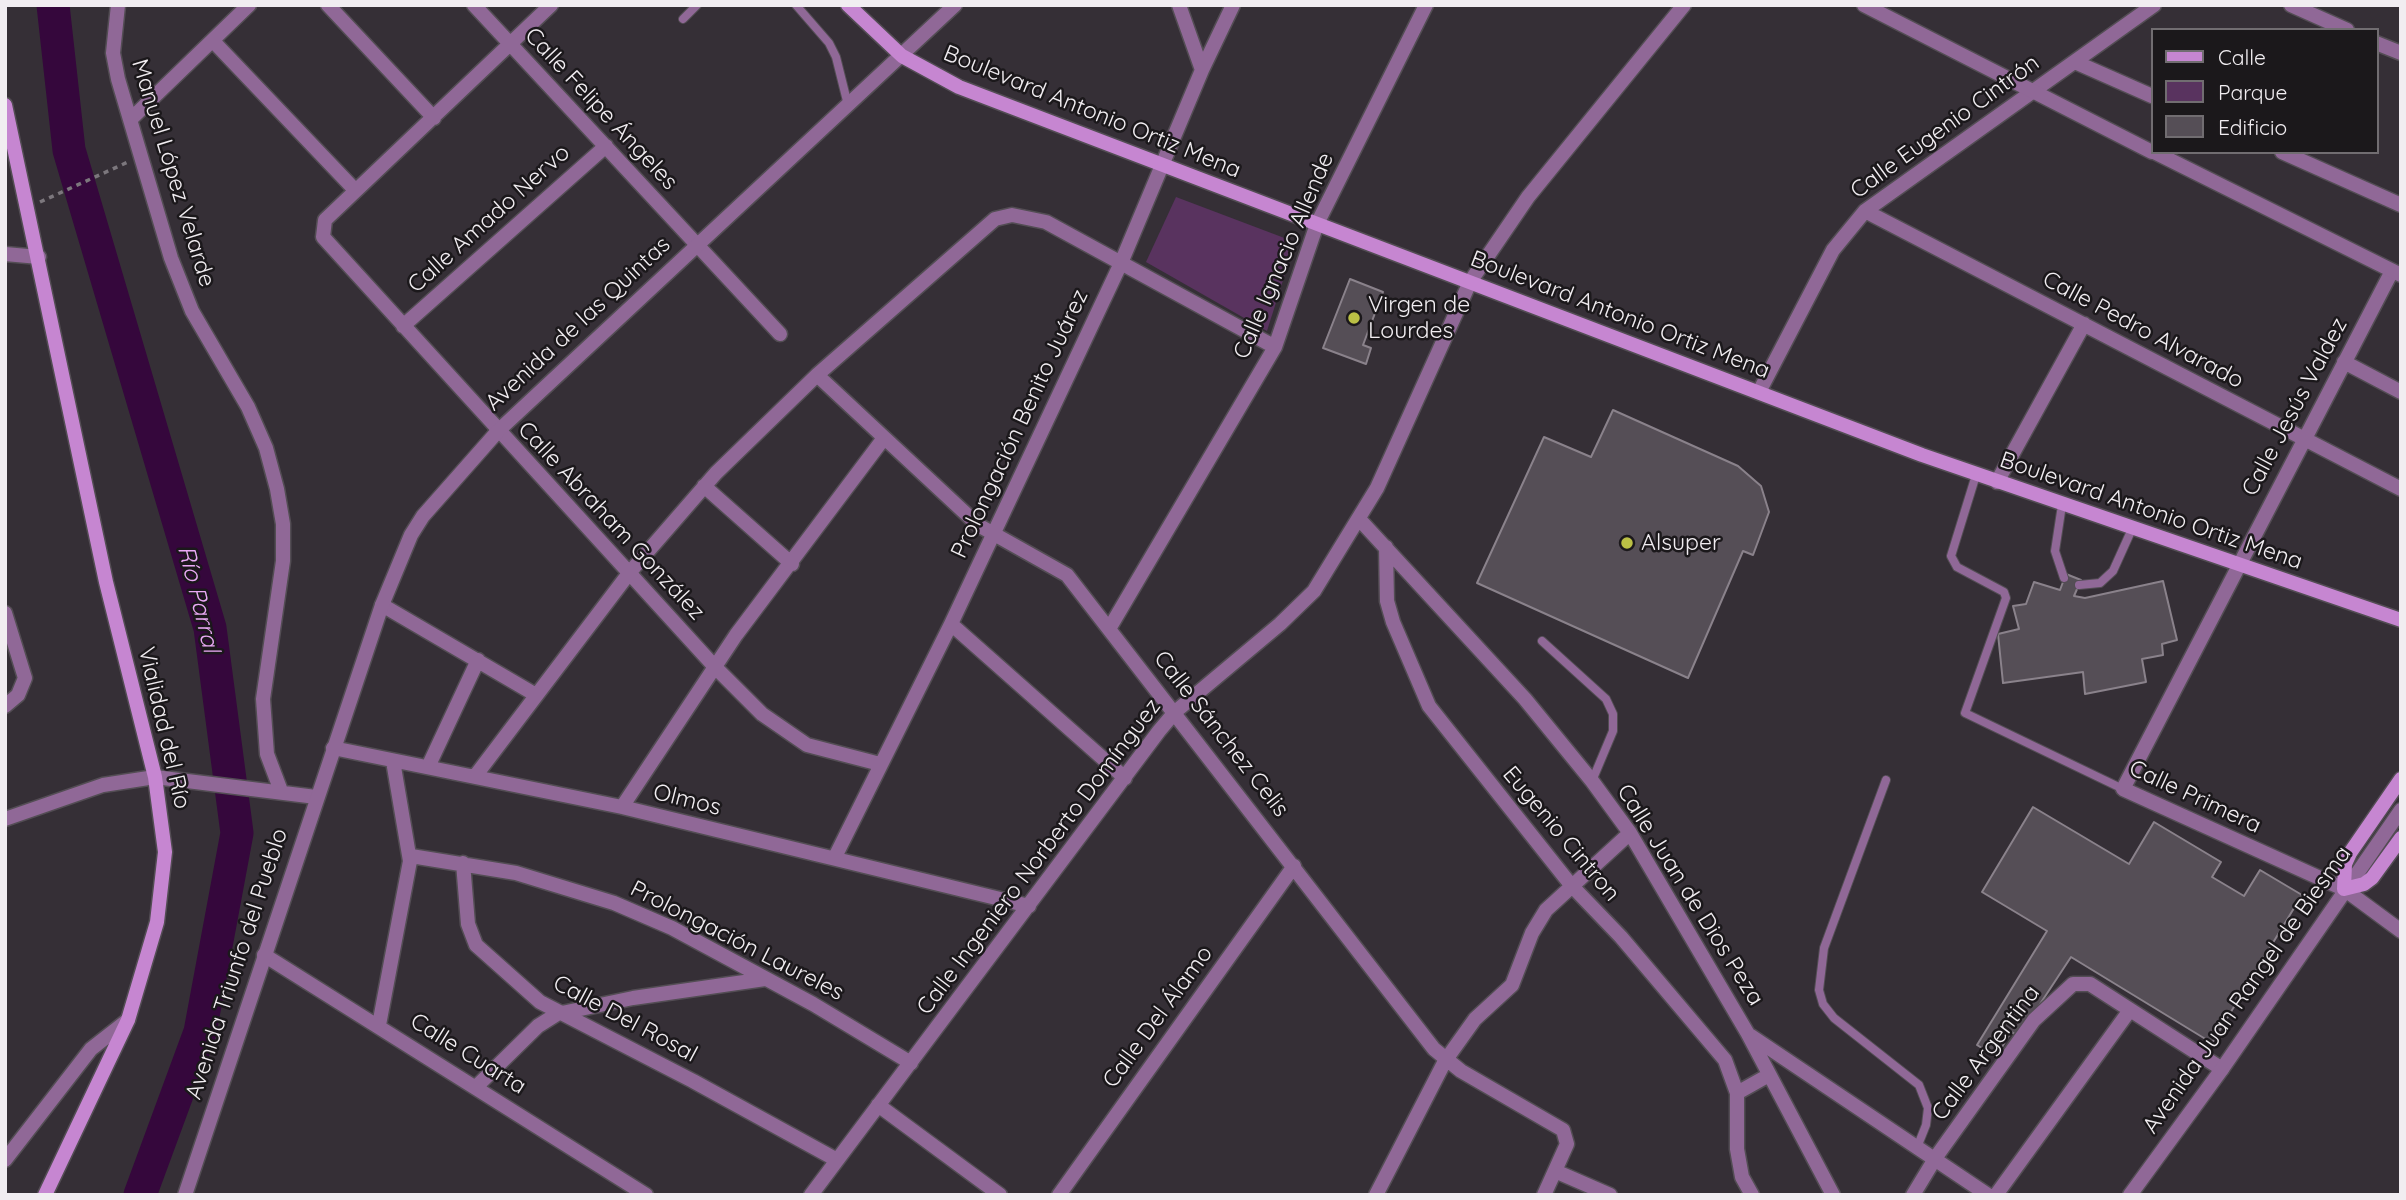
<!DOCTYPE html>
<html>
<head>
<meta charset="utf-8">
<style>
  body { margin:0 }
  #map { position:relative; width:2406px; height:1200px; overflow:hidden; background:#352f36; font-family:Quicksand,sans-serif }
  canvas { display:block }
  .frame { position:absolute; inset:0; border:7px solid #f1edf1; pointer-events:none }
  .legend { position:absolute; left:2151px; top:28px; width:228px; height:126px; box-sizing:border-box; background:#1b181b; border:2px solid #716d71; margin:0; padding:9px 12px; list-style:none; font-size:21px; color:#f1edf1 }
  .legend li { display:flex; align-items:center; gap:14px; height:35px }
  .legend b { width:35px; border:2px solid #716d71 }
</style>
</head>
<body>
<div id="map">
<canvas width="2406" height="1200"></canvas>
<div class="frame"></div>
<ul class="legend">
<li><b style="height:9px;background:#c686d1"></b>Calle</li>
<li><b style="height:19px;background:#59335f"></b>Parque</li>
<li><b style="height:19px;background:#554e56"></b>Edificio</li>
</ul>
</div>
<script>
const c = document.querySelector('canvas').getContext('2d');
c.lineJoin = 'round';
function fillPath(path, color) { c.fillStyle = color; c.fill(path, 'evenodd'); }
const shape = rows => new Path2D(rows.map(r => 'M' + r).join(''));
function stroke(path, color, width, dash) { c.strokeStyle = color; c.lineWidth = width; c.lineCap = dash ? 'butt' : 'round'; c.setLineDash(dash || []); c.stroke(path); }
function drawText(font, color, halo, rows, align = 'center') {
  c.font = font + ' Quicksand,sans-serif'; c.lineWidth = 5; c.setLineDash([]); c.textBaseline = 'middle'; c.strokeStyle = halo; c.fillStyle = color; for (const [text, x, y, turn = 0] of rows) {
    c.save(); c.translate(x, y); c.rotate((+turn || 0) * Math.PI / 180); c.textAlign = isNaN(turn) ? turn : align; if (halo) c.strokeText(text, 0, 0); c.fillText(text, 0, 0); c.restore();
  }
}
fillPath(shape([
  [1176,197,1295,242,1267,331,1146,262]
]), '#59335f');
stroke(shape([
  [53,5,69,150,210,628,237,833,200,1032,140,1195]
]), '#35073c', 33);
const building = shape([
  [1350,279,1383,292,1363,345,1371,348,1366,364,1323,348,1350,279],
  [1613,410,1738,466,1761,486,1769,512,1753,555,1743,551,1688,678,1477,583,1544,437,1591,457,1613,410],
  [2066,574,2081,580,2074,596,2085,598,2163,581,2177,640,2162,644,2163,655,2142,659,2146,682,2085,694,2083,672,2003,683,1998,634,2019,629,2013,606,2026,604,2034,582,2060,590,2066,574],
  [2033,807,2129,864,2154,822,2221,862,2212,877,2244,896,2260,870,2302,895,2212,1043,2071,957,2019,1036,2011,1032,1996,1057,1977,1045,2047,931,1982,892,2033,807]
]);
fillPath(building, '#554e56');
stroke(building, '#8a828b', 2);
const service = shape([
  [796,5,829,43,836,57,848,105],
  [683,19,697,5],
  [1976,475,1951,556,1957,567,2004,592,2006,598,1965,713,2123,789],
  [2062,505,2055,551,2064,578],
  [2079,585,2100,583,2113,571,2132,529],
  [1542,641,1606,699,1613,714,1613,731,1592,781],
  [1886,780,1824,948,1819,990,1823,1004,1834,1018,1919,1085,1928,1108,1926,1125,1918,1145]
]);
const minor = shape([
  [118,5,113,53,118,79,171,258,192,311,248,407,266,448,277,489,283,524,283,561,263,699,267,754,281,791],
  [328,5,434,118],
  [474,5,780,334],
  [551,5,325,220,323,237,715,667,762,714,807,745,880,764],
  [1179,5,1202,70],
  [2291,5,2347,30],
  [213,41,355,190],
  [2376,43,2401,53],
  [2075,62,2152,96],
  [131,119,249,5],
  [2282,152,2401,205],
  [1865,211,2401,489],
  [5,254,39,257],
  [2392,271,2123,789,2344,889,2401,931],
  [403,326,606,146],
  [2344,362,2401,392],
  [817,375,978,525,1067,575,1434,1049,1461,1071,1563,1130,1567,1144,1544,1195],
  [1759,392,1833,250,1865,211,2154,5],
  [1997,482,2084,324],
  [704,486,792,564],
  [1360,520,1525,699,1592,781,1630,833,1748,1034,1833,1195],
  [1386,547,1387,601,1393,622,1429,706,1571,885,1621,937,1725,1060,1737,1093,1737,1149,1742,1177,1752,1195],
  [382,605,536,695],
  [5,613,25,678,18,695,5,706],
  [951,624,1125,778],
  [1109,629,1275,347,1317,224,1426,5],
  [333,748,622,807,1029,906],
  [428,767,478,660],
  [476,775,630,572,716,473,817,375,995,219,1012,215,1046,222,1275,347],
  [622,807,736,635,884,438],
  [5,819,103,785,155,777,316,797],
  [411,856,516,873,614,903,672,928,813,1004,911,1063],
  [835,857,951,624,1121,263,1202,70,1233,5],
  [463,863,468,924,476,945,540,1002,693,1081,837,1160],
  [264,955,646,1195],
  [379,1025,410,861,393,761],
  [1751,1036,1988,1195],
  [477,1086,538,1026,557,1014,633,998,765,979],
  [1737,1093,1769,1075],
  [878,1105,1000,1195],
  [5,1160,91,1049,128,1020],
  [1555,1171,1610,1195],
  [811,1195,1159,731,1175,712,1280,624,1314,591,1377,488,1470,282,1528,197,1684,5],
  [1059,1195,1294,866],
  [1376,1195,1445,1061,1475,1019,1512,985,1532,933,1546,910,1630,833],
  [1913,1195,1936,1157,2034,1020,2073,984,2090,984,2222,1069],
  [1996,1195,2130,1010]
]);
const tertiary = shape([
  [1864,5,2152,152],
  [2154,152,2401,275],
  [185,1195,382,605,411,535,423,516,498,431,955,5],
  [2130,1195,2222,1069,2401,810]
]);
const secondary = shape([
  [848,5,902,56,959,87,1922,455,2401,620],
  [5,105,106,582,155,777,165,852,157,922,128,1020,45,1195],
  [2401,779,2350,853,2345,864,2344,889,2364,884,2372,878,2401,838]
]);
stroke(service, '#534d54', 10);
stroke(minor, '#534d54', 17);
stroke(tertiary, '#534d54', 17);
stroke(secondary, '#534d54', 17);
stroke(shape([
  [40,202,128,162]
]), '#7c777d', 3.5, [5, 5]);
stroke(service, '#906897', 8);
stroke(minor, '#906897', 14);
stroke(tertiary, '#906897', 14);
stroke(secondary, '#c686d1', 14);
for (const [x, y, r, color] of [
  [1354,318,7,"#bbc045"],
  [1627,543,7,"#bbc045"]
]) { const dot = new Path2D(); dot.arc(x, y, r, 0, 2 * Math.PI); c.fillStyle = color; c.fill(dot); stroke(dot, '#1b181b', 2.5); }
drawText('23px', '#f1edf1', '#1b181b', [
  ["Calle Felipe Ángeles",601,109,47],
  ["Boulevard Antonio Ortiz Mena",1092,112,22],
  ["Calle Eugenio Cintrón",1945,127,-36],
  ["Manuel López Velarde",173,173,73],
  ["Calle Amado Nervo",489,219,-42],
  ["Calle Ignacio Allende",1284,256,-67],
  ["Boulevard Antonio Ortiz Mena",1620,315,21],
  ["Avenida de las Quintas",578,324,-43],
  ["Calle Pedro Alvarado",2143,330,28],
  ["Calle Jesús Valdez",2295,407,-62],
  ["Prolongación Benito Juárez",1020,424,-65],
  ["Boulevard Antonio Ortiz Mena",2151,511,19],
  ["Calle Abraham González",611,521,47],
  ["Vialidad del Río",164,728,77],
  ["Calle Sánchez Celis",1221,734,52],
  ["Calle Primera",2195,797,25],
  ["Olmos",687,800,14],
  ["Eugenio Cintron",1561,834,50],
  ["Calle Ingeniero Norberto Domínguez",1039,857,-53],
  ["Calle Juan de Dios Peza",1690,895,58],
  ["Prolongación Laureles",737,941,27],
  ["Avenida Triunfo del Pueblo",237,964,-72],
  ["Avenida Juan Rangel de Biesma",2247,990,-55],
  ["Calle Del Álamo",1158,1017,-54],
  ["Calle Del Rosal",625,1019,28],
  ["Calle Argentina",1986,1053,-53],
  ["Calle Cuarta",468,1054,32]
]);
drawText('23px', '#f1edf1', '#1b181b', [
  ["Virgen de",1368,305],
  ["Lourdes",1368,331],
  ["Alsuper",1641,543]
], 'left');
drawText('italic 24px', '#eaa9f5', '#1b181b', [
  ["Río Parral",198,599,76]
]);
</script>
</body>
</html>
